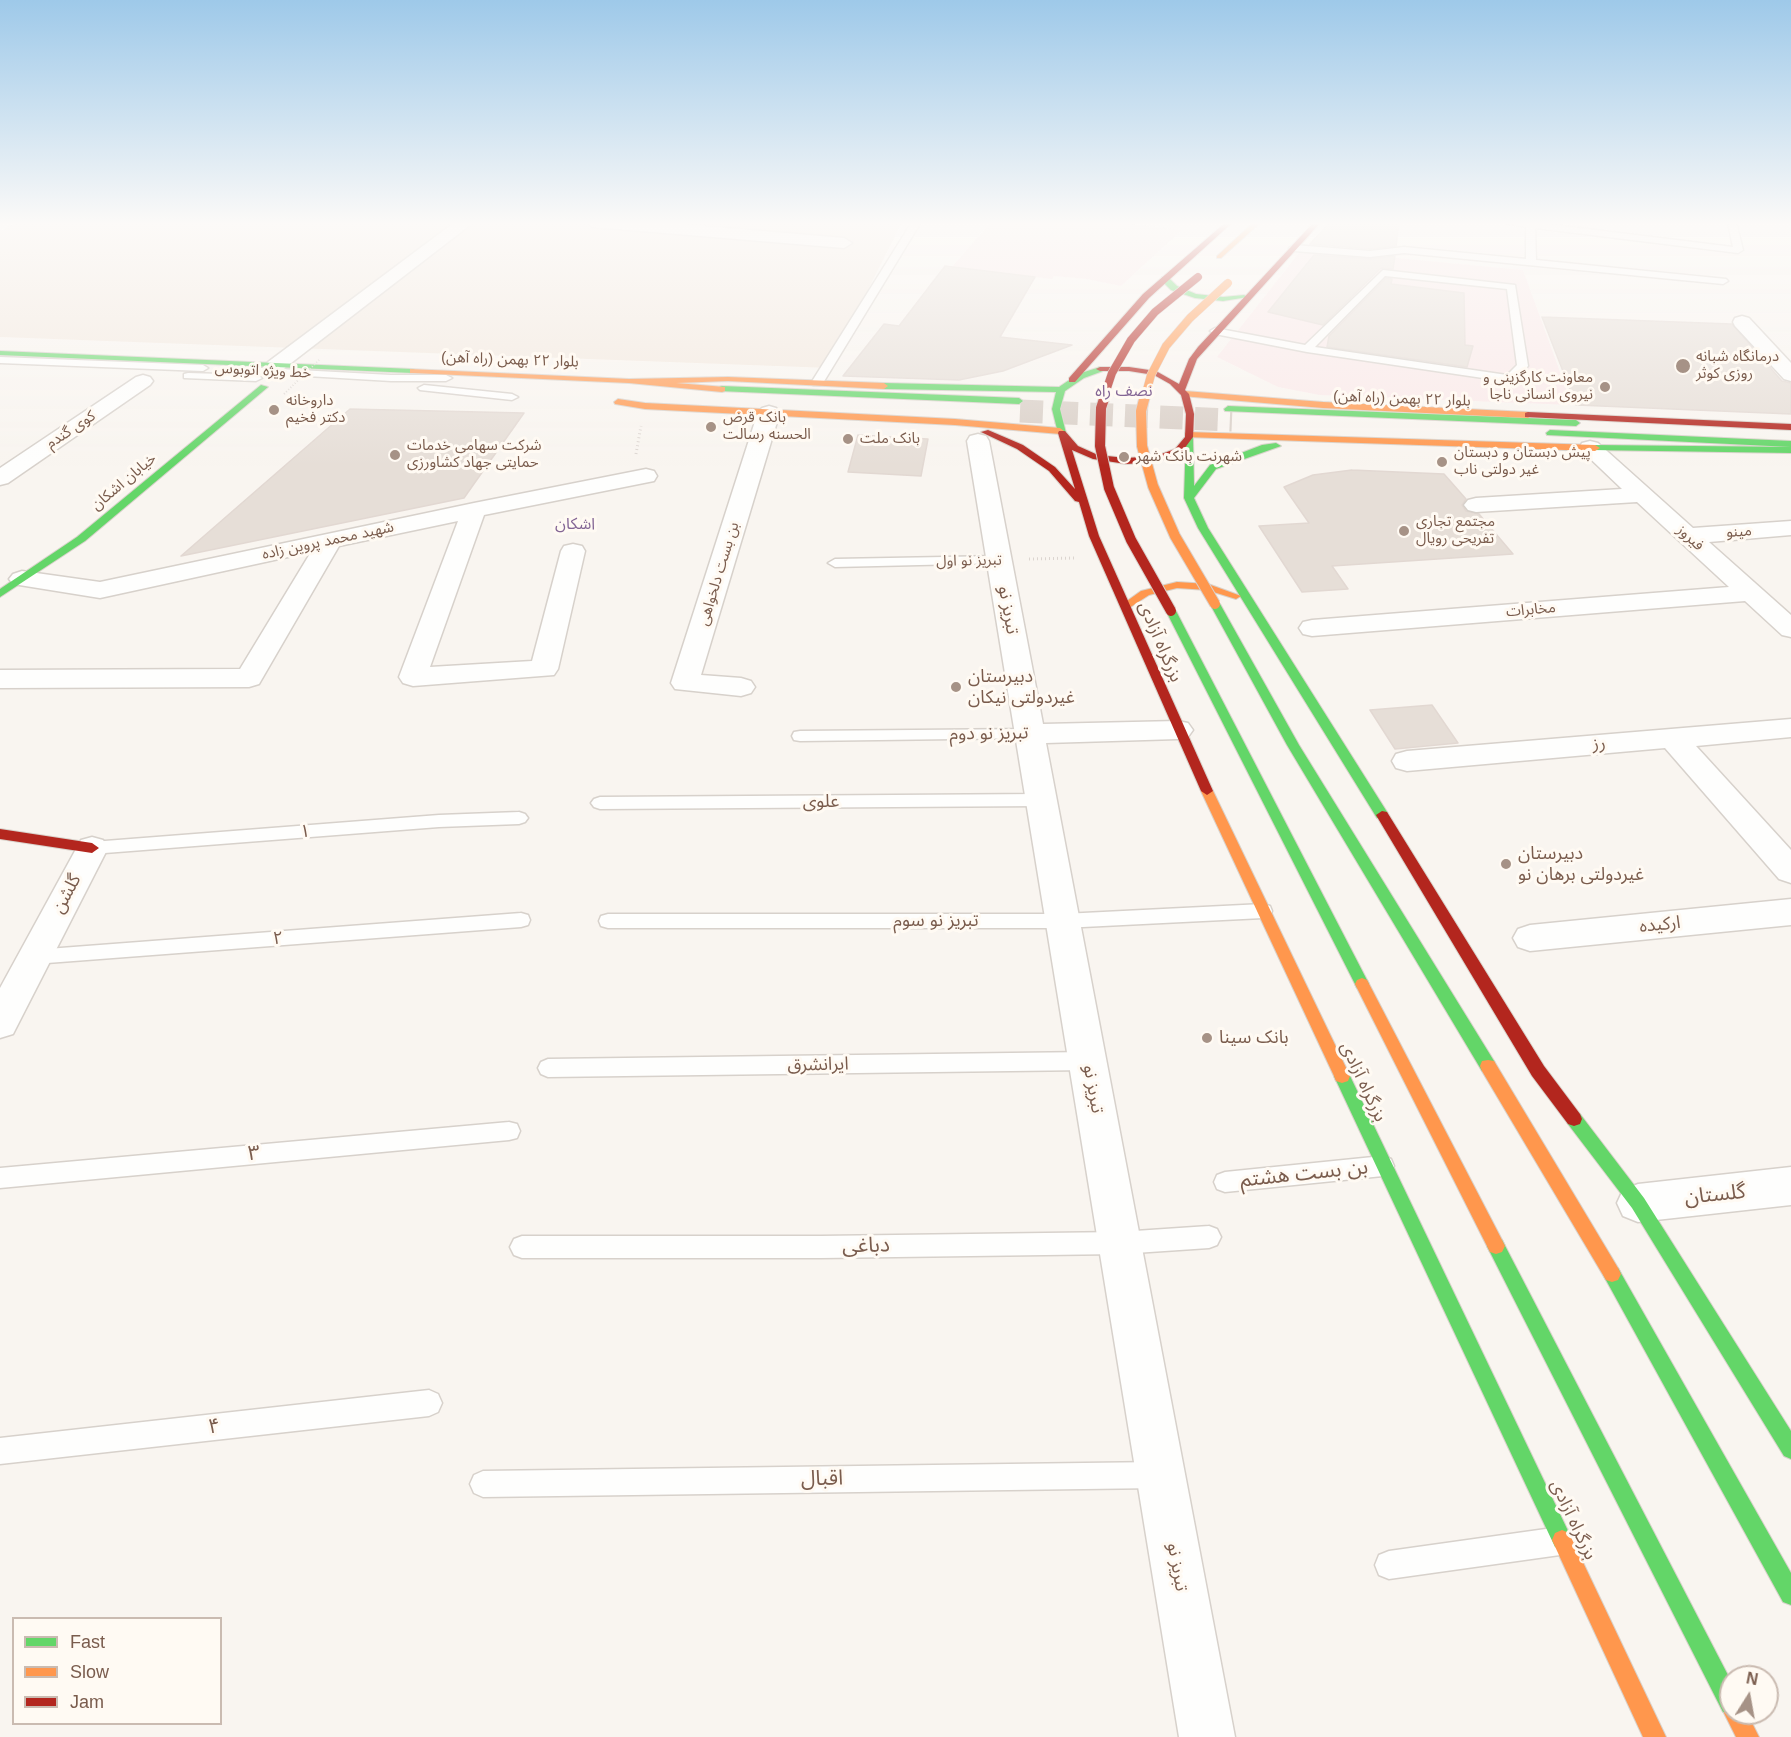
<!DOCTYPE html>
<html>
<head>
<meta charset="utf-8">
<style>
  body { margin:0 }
  #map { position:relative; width:1791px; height:1737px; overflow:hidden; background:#f9f5f0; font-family:Arial,sans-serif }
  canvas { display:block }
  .legend { position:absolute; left:12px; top:1617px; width:210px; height:108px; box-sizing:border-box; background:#fffaf3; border:2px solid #cabbb1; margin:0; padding:8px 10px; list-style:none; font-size:18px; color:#7a5c4d }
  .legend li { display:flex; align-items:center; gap:12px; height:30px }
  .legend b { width:30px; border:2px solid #cabbb1 }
  .north { position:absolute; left:1719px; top:1665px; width:60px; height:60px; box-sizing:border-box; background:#fffaf3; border:2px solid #cabbb1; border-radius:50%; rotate:11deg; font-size:16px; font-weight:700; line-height:24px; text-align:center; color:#7a5c4d }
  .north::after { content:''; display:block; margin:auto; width:21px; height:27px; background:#a69286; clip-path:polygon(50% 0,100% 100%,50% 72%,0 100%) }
</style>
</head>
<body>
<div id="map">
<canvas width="1791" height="1737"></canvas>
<ul class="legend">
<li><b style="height:8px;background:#63d668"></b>Fast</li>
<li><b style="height:8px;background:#ff974d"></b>Slow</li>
<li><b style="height:8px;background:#b3261e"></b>Jam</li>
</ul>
<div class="north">N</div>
</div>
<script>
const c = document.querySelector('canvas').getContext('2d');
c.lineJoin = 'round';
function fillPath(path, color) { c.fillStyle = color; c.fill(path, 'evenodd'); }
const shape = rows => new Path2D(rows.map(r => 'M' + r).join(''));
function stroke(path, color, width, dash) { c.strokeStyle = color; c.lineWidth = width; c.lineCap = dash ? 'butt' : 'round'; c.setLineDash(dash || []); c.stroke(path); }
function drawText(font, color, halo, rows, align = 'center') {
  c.font = font + ' Arial,"Noto Sans Arabic",sans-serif'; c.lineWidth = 6; c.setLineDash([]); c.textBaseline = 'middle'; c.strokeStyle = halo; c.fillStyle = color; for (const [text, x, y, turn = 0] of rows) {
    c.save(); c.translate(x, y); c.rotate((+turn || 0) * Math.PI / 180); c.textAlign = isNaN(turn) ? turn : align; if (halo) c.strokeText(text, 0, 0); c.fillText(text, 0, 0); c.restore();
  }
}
fillPath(shape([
  [18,222,902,222,829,368,0,337,0,231]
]), '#f2e8de');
fillPath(shape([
  [991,222,1113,222,1182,230,1121,286,1087,279,1054,276,1052,279,952,267],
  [1302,249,1523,270,1572,405,1320,395,1278,387,1217,357]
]), '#fae9e9');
const building = shape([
  [1330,222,1399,222,1396,246,1370,249,1310,244,1330,222],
  [1314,255,1370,259,1395,256,1393,269,1381,268,1323,325,1268,312,1314,255],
  [945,266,1035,277,1000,337,1072,345,1003,371,959,380,843,376,884,324,899,326,945,266],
  [1386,278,1392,279,1391,284,1464,293,1465,345,1473,346,1467,367,1327,347,1329,336,1386,278],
  [1542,317,1732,324,1782,381,1791,383,1791,414,1576,405,1542,317],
  [350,409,524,413,464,498,181,556,350,409],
  [858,435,928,439,921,476,848,472,858,435],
  [1352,470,1444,474,1466,499,1462,505,1466,511,1479,514,1513,554,1332,566,1348,589,1302,592,1259,526,1309,523,1284,487,1313,475,1352,470],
  [1432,705,1458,743,1395,749,1370,710,1432,705]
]);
fillPath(building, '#e6ded7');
stroke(building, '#e2d8d2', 1.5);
stroke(shape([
  [1020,411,1232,420]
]), '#d9cfc7', 23, [23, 12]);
const lane = shape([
  [912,222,921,222,823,383,821,385,813,385,811,383,912,222],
  [1501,222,1530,222,1733,247,1728,222,1736,222,1743,250,1738,253,1535,228,1536,260,1726,279,1728,281,1723,284,1404,253,1370,257,1294,251,1289,248,1294,245,1370,251,1404,247,1526,259,1526,227,1501,222],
  [1383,270,1515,285,1528,366,1514,381,1510,382,1307,352,1215,334,1210,331,1215,328,1305,345,1383,270],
  [1385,276,1507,289,1517,365,1507,375,1315,347,1385,276],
  [0,357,203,365,208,368,203,371,0,363,0,357],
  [243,367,391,375,446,375,452,378,446,381,391,381,239,372,238,370,243,367],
  [188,373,256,375,262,378,256,381,184,378,184,374,188,373],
  [424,385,512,394,518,397,512,400,420,390,418,388,424,385],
  [999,556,1004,557,1006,560,1004,563,835,567,828,563,835,559,999,556],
  [1029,729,1035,730,1037,734,1035,738,800,741,794,740,792,736,794,732,800,731,1029,729],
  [1041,794,1047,796,1050,800,1047,804,1041,806,600,809,594,807,591,803,594,799,600,797,1041,794],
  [519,812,525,814,528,818,525,822,519,824,439,827,92,854,86,852,83,848,86,844,92,842,439,815,519,812],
  [1263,904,1270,906,1272,911,1270,916,1263,918,1063,928,608,928,601,926,599,921,601,916,608,914,1063,914,1263,904],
  [521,913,528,915,530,920,528,925,521,927,34,964,27,962,24,957,27,952,34,950,521,913],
  [1088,1052,1095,1055,1098,1061,1095,1067,1088,1070,548,1077,541,1074,538,1068,541,1062,548,1059,1088,1052],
  [509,1122,517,1124,520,1131,517,1138,509,1140,0,1188,0,1168,509,1122],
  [1383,1156,1391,1159,1394,1166,1391,1173,1383,1176,1225,1192,1217,1189,1214,1182,1217,1175,1225,1172,1383,1156],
  [1209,1226,1217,1229,1221,1237,1217,1245,1209,1248,1120,1254,821,1258,522,1258,514,1255,510,1247,514,1239,522,1236,821,1236,1120,1232,1209,1226],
  [429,1390,438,1394,442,1403,438,1412,429,1416,0,1464,0,1438,429,1390],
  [1159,1462,1168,1466,1172,1475,1168,1484,1159,1488,483,1497,474,1493,470,1484,474,1475,483,1471,1159,1462],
  [1560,1527,1570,1531,1574,1541,1570,1551,1560,1555,1389,1579,1379,1575,1375,1565,1379,1555,1389,1551,1560,1527]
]);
const street = shape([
  [455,222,474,222,282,370,268,370,265,366,268,362,455,222],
  [585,222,656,222,844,238,852,243,844,248,593,227,585,222],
  [1742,316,1749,318,1791,363,1791,381,1784,379,1735,326,1733,322,1735,318,1742,316],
  [143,375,150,377,153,381,150,385,8,483,0,485,0,468,136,377,143,375],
  [769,406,776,408,780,412,701,675,741,678,751,681,755,687,751,693,741,696,675,689,671,683,758,412,762,408,769,406],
  [978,434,986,436,989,441,1043,724,1178,721,1188,723,1193,730,1188,737,1178,739,1046,743,1235,1737,1179,1737,967,441,970,436,978,434],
  [1590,441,1598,443,1693,528,1791,521,1791,535,1709,542,1791,615,1791,637,1782,635,1745,601,1312,636,1303,634,1299,628,1303,622,1312,620,1729,587,1637,502,1476,512,1468,510,1464,505,1468,500,1476,498,1622,489,1579,448,1582,443,1590,441],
  [646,469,654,471,657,476,654,481,484,515,430,667,532,661,561,551,564,546,573,544,582,546,585,551,558,669,554,675,413,686,403,683,399,677,458,521,339,546,259,684,249,687,0,688,0,670,240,669,311,552,100,598,13,584,9,579,13,574,22,571,100,582,474,503,646,469],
  [1791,719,1791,737,1696,746,1791,850,1791,883,1779,879,1665,748,1407,771,1396,768,1392,761,1396,754,1407,751,1791,719],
  [92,837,103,840,108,848,13,1034,0,1038,0,988,81,840,92,837],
  [1791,899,1791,925,1530,951,1518,947,1513,938,1518,929,1530,925,1791,899],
  [1791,1167,1791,1205,1638,1222,1623,1216,1617,1203,1623,1190,1638,1184,1791,1167]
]);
const fast = shape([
  [1162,277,1168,277,1177,286,1196,294,1223,297,1244,295,1248,297,1223,301,1195,298,1171,290,1162,281,1162,277],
  [0,351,413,369,417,371,413,373,0,355,0,351],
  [1100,367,1104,369,1103,371,1084,378,1065,391,1060,409,1066,433,1062,436,1058,433,1052,409,1056,392,884,389,880,386,884,383,1059,387,1078,374,1100,367],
  [261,385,268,387,85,541,0,597,0,589,77,537,261,385],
  [722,386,1019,398,1023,401,1019,404,719,391,719,387,722,386],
  [1228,406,1576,420,1580,423,1576,426,1225,411,1224,409,1228,406],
  [1550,430,1791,441,1791,447,1547,435,1546,433,1550,430],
  [1186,435,1193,437,1194,486,1210,465,1262,445,1276,443,1281,446,1216,469,1194,498,1208,528,1387,812,1388,815,1387,818,1377,818,1198,528,1184,498,1186,435],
  [1595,445,1791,447,1791,453,1592,450,1590,448,1595,445],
  [1215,601,1220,604,1299,745,1494,1061,1496,1066,1494,1071,1488,1072,1482,1071,1287,745,1210,604,1215,601],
  [1171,608,1176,611,1369,984,1367,988,1362,990,1357,988,1355,984,1166,611,1171,608],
  [1342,1069,1348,1071,1350,1076,1569,1533,1572,1540,1569,1547,1562,1550,1555,1547,1334,1076,1336,1071,1342,1069],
  [1574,1112,1580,1114,1644,1198,1791,1431,1791,1459,1784,1456,1632,1208,1568,1124,1566,1119,1568,1114,1574,1112],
  [1496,1238,1502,1240,1731,1681,1731,1713,1736,1713,1731,1715,1723,1712,1490,1252,1487,1246,1490,1240,1496,1238],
  [1612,1266,1618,1268,1791,1573,1791,1605,1783,1602,1606,1280,1603,1274,1606,1268,1612,1266]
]);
const slow = shape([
  [1254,222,1261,222,1221,258,1217,258,1217,256,1254,222],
  [410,369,629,379,728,377,884,383,888,386,884,389,728,381,676,383,725,387,725,391,722,392,629,383,413,373,410,373,410,369],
  [1185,391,1323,402,1528,412,1532,415,1528,418,1323,408,1182,396,1181,394,1185,391],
  [618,399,645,403,955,419,1060,428,1064,431,1060,434,955,425,645,409,615,404,614,402,618,399],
  [1188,432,1595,445,1600,448,1595,451,1185,437,1185,433,1188,432],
  [1177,582,1208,584,1241,596,1236,599,1207,590,1177,588,1149,595,1129,608,1125,609,1120,606,1141,591,1177,582],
  [1207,787,1213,791,1350,1076,1348,1081,1342,1083,1336,1081,1334,1076,1201,791,1207,787],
  [1362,978,1367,980,1502,1240,1505,1246,1502,1252,1496,1254,1490,1252,1355,984,1357,980,1362,978],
  [1488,1060,1494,1061,1618,1268,1621,1274,1618,1280,1612,1282,1606,1280,1482,1071,1480,1066,1482,1061,1488,1060],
  [1562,1530,1569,1533,1666,1737,1643,1737,1552,1540,1555,1533,1562,1530],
  [1731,1703,1731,1713,1747,1713,1759,1737,1736,1737,1724,1713,1727,1705,1731,1703]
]);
const jam = shape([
  [1226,222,1233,222,1149,298,1075,382,1069,382,1069,378,1143,294,1226,222],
  [1314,222,1321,222,1197,359,1185,390,1189,394,1194,414,1193,437,1181,453,1157,462,1126,464,1093,459,1072,450,1099,536,1213,791,1207,795,1201,791,1089,536,1079,502,1075,501,1049,471,1017,449,981,432,988,430,1023,445,1055,467,1075,489,1058,433,1059,431,1065,431,1078,446,1098,455,1126,458,1156,456,1175,449,1185,437,1186,414,1181,395,1170,384,1154,375,1129,371,1100,371,1096,369,1100,367,1129,367,1156,371,1179,384,1189,359,1198,347,1314,222],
  [1528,412,1791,424,1791,430,1525,417,1525,413,1528,412],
  [1382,811,1387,812,1544,1066,1580,1114,1582,1119,1580,1124,1574,1126,1568,1124,1532,1076,1376,815,1382,811],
  [0,829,92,843,99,848,92,853,0,839,0,829]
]);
stroke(lane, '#d7d1cb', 3);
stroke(street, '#d7d1cb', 3);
stroke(fast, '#d9d2cb', 2);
stroke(slow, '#d9d2cb', 2);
stroke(jam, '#d9d2cb', 2);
stroke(shape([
  [636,454,641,426],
  [1029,559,1075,558]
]), '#dcd5d0', 3, [1, 3]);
fillPath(lane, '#fefefd');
fillPath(street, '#fefefd');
fillPath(fast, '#63d668');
fillPath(slow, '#ff974d');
fillPath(jam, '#b3261e');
const slowBridgeFar1 = shape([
  [1145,397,1151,375,1166,346,1190,318,1228,283]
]);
const slowBridge = shape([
  [1145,396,1141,411,1142,446,1153,486,1175,536,1215,604]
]);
const jamBridgeFar1 = shape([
  [1104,397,1112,373,1131,340,1155,312,1198,277]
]);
const jamBridge = shape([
  [1105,396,1101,408,1100,446,1109,488,1131,540,1171,611]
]);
stroke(slowBridgeFar1, '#dad1cc', 9, []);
stroke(slowBridge, '#dad1cc', 12, []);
stroke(jamBridgeFar1, '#dad1cc', 9, []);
stroke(jamBridge, '#dad1cc', 12, []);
stroke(shape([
  [284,394,320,359]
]), '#dcd5d0', 2, [1, 2]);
stroke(slowBridgeFar1, '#ff974d', 8);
stroke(slowBridge, '#ff974d', 10);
stroke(jamBridgeFar1, '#b3261e', 8);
stroke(jamBridge, '#b3261e', 10);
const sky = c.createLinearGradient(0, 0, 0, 466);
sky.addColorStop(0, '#9ec9e9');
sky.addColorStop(0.48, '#fcfaf8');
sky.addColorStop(1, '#fcfaf800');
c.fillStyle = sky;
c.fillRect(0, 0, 1791, 466);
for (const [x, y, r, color] of [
  [1683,366,8,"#a69286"],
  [1605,387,6,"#a69286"],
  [274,410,6,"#a69286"],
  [711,427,6,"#a69286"],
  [848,439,6,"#a69286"],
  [395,455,6,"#a69286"],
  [1124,457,6,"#a69286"],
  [1442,462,6,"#a69286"],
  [1404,531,6,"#a69286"],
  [956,687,6,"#a69286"],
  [1506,864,6,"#a69286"],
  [1207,1038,6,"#a69286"]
]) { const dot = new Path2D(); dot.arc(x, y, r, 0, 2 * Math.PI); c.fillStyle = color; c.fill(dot); stroke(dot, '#fffaf3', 2); }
drawText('15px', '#7a5c4d', '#fffaf3', [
  ["درمانگاه شبانه",1696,357],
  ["روزی کوثر",1696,374],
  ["معاونت کارگزینی و",1593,378,"right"],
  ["نیروی انسانی ناجا",1593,395,"right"],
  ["داروخانه",286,401],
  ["دکتر فخیم",286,418],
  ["بانک قرض",723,418],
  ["الحسنه رسالت",723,435],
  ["بانک ملت",860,439],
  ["شرکت سهامی خدمات",407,446],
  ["حمایتی جهاد کشاورزی",407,463],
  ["پیش دبستان و دبستان",1454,453],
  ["غیر دولتی ناب",1454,470],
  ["شهرنت بانک شهر",1136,457],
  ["مجتمع تجاری",1416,522],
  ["تفریحی رویال",1416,539]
], 'left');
drawText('15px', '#7a5c4d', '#fffaf3', [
  ["بلوار ۲۲ بهمن (راه آهن)",510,360,2],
  ["خط ویژه اتوبوس",263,371,3],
  ["بلوار ۲۲ بهمن (راه آهن)",1402,399,2],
  ["کوی گندم",71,430,-34],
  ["خیابان اشکان",124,482,-40],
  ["مینو",1739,532,-4],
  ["فیروز",1690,538,42],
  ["شهید محمد پروین زاده",328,541,-12],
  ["تبریز نو اول",969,561,-1],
  ["بن بست دلخواهی",719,574,-73],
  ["مخابرات",1531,610,-5]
]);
drawText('16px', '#846695', '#fffaf3', [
  ["نصف راه",1124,392],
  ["اشکان",575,525]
]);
drawText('18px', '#7a5c4d', '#fffaf3', [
  ["تبریز نو",1008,610,80],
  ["بزرگراه آزادی",1160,642,67],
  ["تبریز نو دوم",989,734,-1],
  ["رز",1599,744,-5],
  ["علوی",821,802],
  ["۱",305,832,-4],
  ["گلشن",67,894,-62],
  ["تبریز نو سوم",936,921],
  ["ارکیده",1660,925,-6],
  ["۲",278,939,-4],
  ["ایرانشرق",818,1065,-1],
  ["بزرگراه آزادی",1363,1082,65],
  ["تبریز نو",1093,1089,80],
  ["بزرگراه آزادی",1573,1520,65],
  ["تبریز نو",1177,1567,80]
]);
drawText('18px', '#7a5c4d', '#fffaf3', [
  ["دبیرستان",968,677],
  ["غیردولتی نیکان",968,698],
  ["دبیرستان",1518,854],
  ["غیردولتی برهان نو",1518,875],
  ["بانک سینا",1219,1038]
], 'left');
drawText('21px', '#7a5c4d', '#fffaf3', [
  ["۳",254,1154,-5],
  ["بن بست هشتم",1304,1174,-6],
  ["گلستان",1715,1195,-6],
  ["دباغی",866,1246,-1],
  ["۴",214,1427,-6],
  ["اقبال",822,1479,-1]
]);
</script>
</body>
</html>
